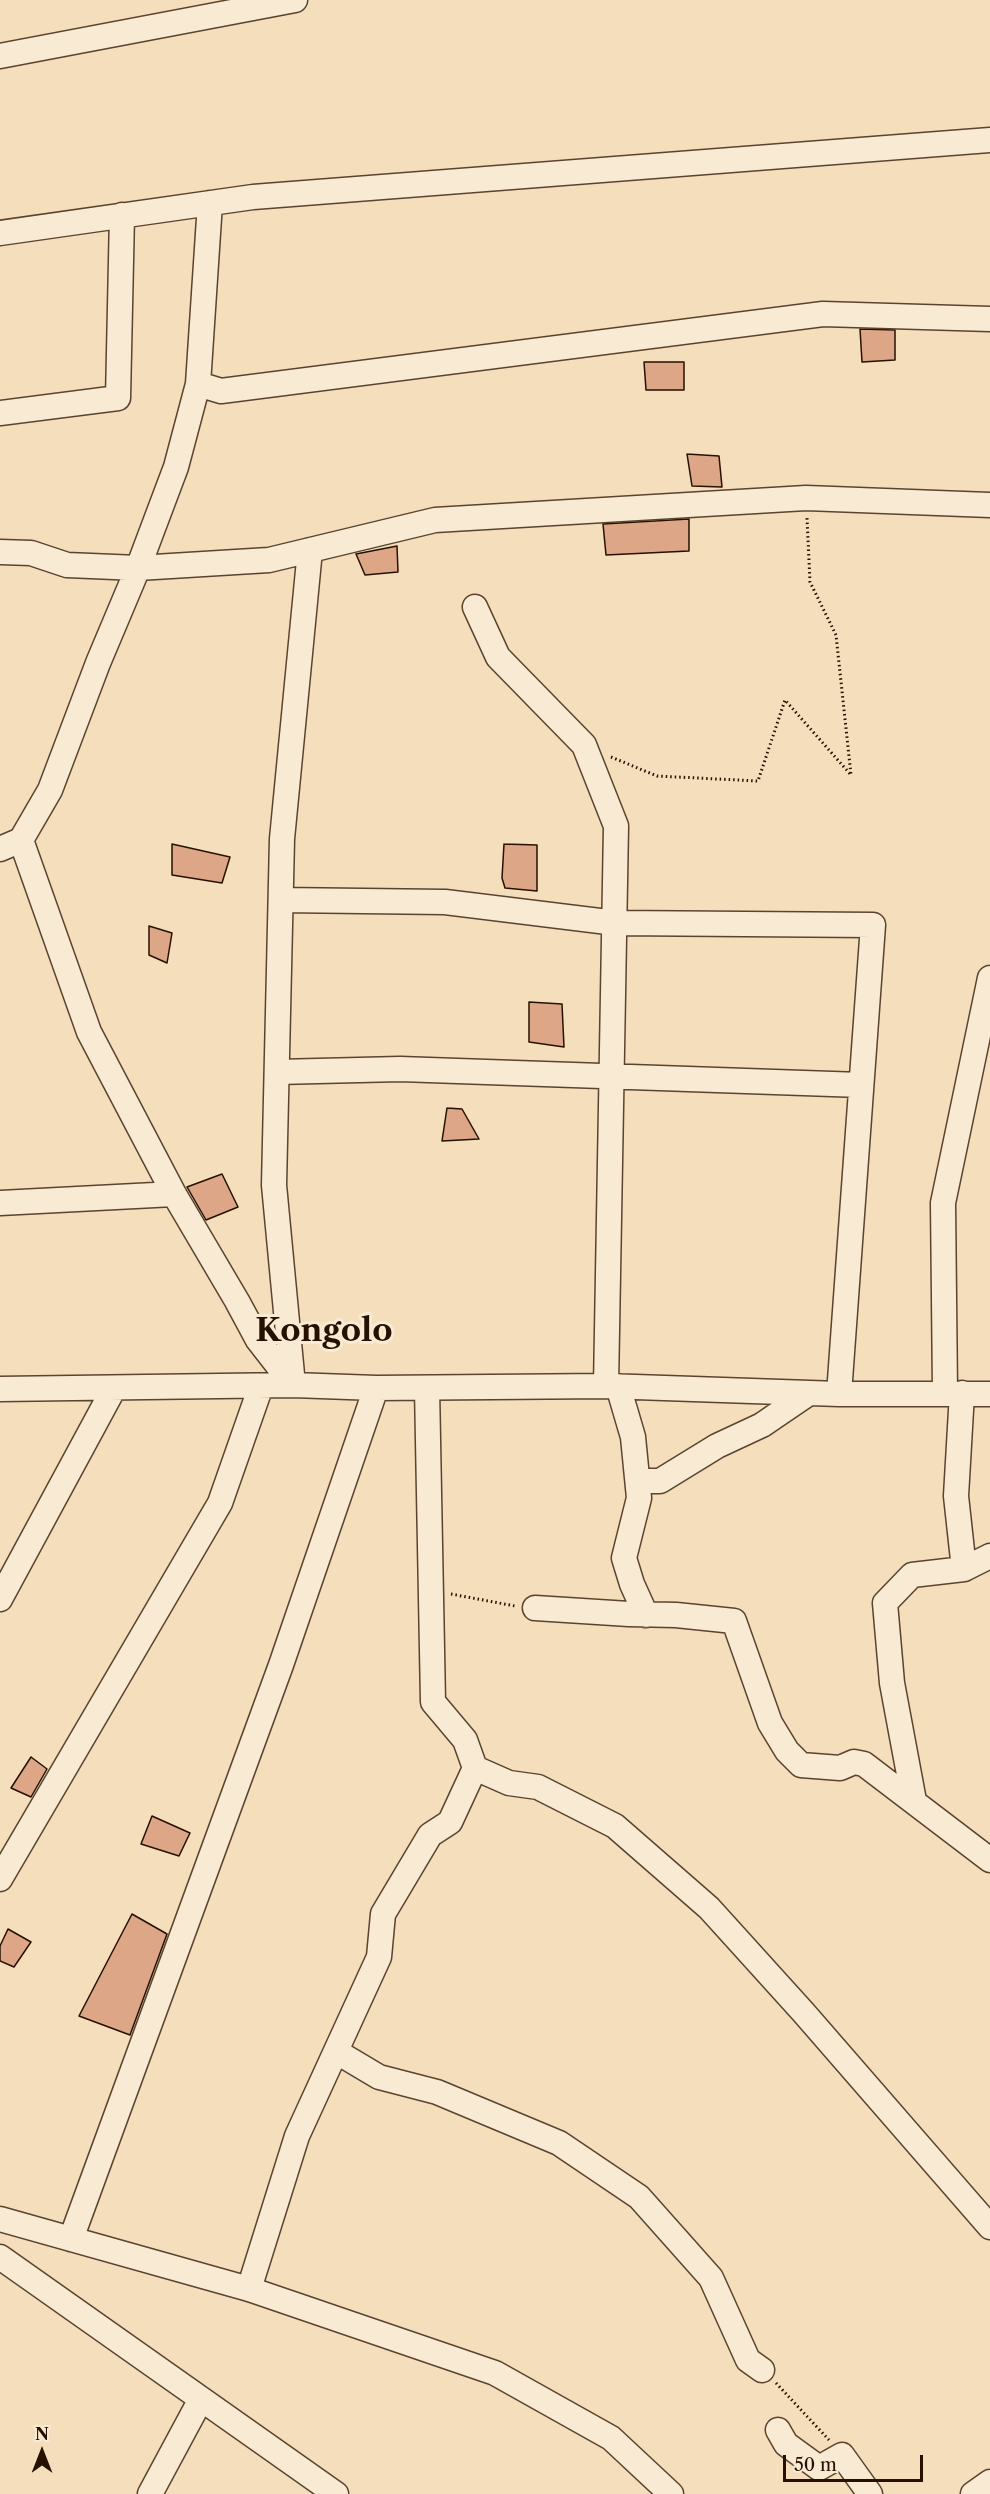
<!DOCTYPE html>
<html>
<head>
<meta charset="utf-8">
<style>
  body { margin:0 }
  #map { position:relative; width:990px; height:2494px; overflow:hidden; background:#f4debb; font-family:"Libre Caslon Text",serif }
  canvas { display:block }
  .north { position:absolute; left:12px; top:2422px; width:60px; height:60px; -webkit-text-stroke:4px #f8ead3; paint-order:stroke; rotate:0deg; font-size:16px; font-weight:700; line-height:24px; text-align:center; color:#261100 }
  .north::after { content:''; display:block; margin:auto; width:21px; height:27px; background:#261100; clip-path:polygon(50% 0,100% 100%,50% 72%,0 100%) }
  .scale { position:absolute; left:783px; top:2455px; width:140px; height:27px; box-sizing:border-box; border:3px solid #261100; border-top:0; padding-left:8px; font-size:18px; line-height:21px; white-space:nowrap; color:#261100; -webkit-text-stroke:4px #f8ead3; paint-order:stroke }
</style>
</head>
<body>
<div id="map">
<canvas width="990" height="2494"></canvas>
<div class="north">N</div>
<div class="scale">50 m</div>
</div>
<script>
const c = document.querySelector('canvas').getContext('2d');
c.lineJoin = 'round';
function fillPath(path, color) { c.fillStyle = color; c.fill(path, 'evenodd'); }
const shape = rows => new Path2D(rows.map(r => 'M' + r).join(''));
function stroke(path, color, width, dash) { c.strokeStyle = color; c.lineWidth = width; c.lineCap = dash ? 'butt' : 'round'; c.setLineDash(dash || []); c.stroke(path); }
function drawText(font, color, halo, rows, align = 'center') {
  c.font = font + ' "Libre Caslon Text",serif'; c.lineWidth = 6; c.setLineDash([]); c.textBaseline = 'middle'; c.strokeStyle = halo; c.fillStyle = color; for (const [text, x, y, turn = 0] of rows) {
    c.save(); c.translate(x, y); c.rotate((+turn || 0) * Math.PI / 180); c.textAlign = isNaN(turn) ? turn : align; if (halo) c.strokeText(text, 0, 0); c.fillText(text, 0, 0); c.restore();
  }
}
const building = shape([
  [860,329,895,330,895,360,862,362,860,329],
  [644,362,684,362,684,390,646,390,644,362],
  [687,454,719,456,722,487,692,486,687,454],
  [689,519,689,551,606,555,603,524,689,519],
  [397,546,398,572,365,575,356,554,397,546],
  [172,844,230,857,222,883,172,875,172,844],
  [504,844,537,845,537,891,505,888,502,878,504,844],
  [149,926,172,933,167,963,149,955,149,926],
  [529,1002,562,1004,564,1047,529,1042,529,1002],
  [447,1108,462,1109,479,1139,442,1141,447,1108],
  [222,1174,238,1207,206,1220,187,1187,222,1174],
  [31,1757,47,1769,31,1797,11,1788,31,1757],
  [152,1816,190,1833,179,1856,141,1844,152,1816],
  [132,1914,167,1934,130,2035,79,2016,132,1914],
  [8,1929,31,1942,14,1967,0,1961,0,1946,8,1929]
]);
fillPath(building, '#dca687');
stroke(building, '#261100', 1.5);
const minor = shape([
  [0,56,295,0],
  [0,233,253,197,990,140],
  [198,384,221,391,823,314,990,319],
  [0,413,118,398,122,215],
  [0,552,31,553,67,565,138,568,269,560,435,520,806,498,990,505],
  [475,607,498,657,584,745,616,826,606,1386],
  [21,840,89,1032,174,1194,237,1301,258,1340,293,1385],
  [0,849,21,840,50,790,98,663,138,568,176,467,198,384,210,203],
  [281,900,445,902,616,923,873,925,839,1394],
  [277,1072,400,1069,861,1085],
  [0,1203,174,1194],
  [293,1385,274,1185,282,839,310,550],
  [618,1386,633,1437,639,1498,624,1558,632,1584,646,1615],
  [0,1389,293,1385,376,1388,606,1386,839,1394,990,1394],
  [945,1392,943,1203,990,978],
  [638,1481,660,1481,717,1446,762,1425,809,1393],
  [964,1569,990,1556],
  [0,1599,114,1388],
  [535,1608,629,1614,676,1615,734,1621,770,1723,787,1751,801,1765,840,1768,854,1762,864,1764,990,1860],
  [475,1768,509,1783,538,1787,615,1826,709,1908,804,2013,990,2227],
  [914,1801,892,1683,885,1603,912,1575,964,1569,956,1496,962,1393],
  [0,1879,220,1503,261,1386],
  [337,2052,379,2077,437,2092,559,2143,639,2197,711,2278,748,2360,762,2370],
  [0,2219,249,2289,495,2373,611,2438,671,2494],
  [71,2239,281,1665,376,1388],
  [0,2257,336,2494],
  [249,2289,297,2136,379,1957,383,1914,430,1835,450,1822,475,1768,465,1740,433,1702,427,1388],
  [778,2430,786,2444,819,2468,842,2455,870,2494],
  [150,2494,201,2399],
  [973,2494,990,2482]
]);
stroke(minor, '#5a442f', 27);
stroke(shape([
  [611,757,657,776,758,781,785,700,851,775,836,635,810,582,807,518],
  [451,1594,515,1606],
  [776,2383,829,2440]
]), '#261100', 3, [1.5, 3]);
stroke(minor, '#f8ead3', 24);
drawText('bold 32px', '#261100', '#f8ead3', [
  ["Kongolo",324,1332]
]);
</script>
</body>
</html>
